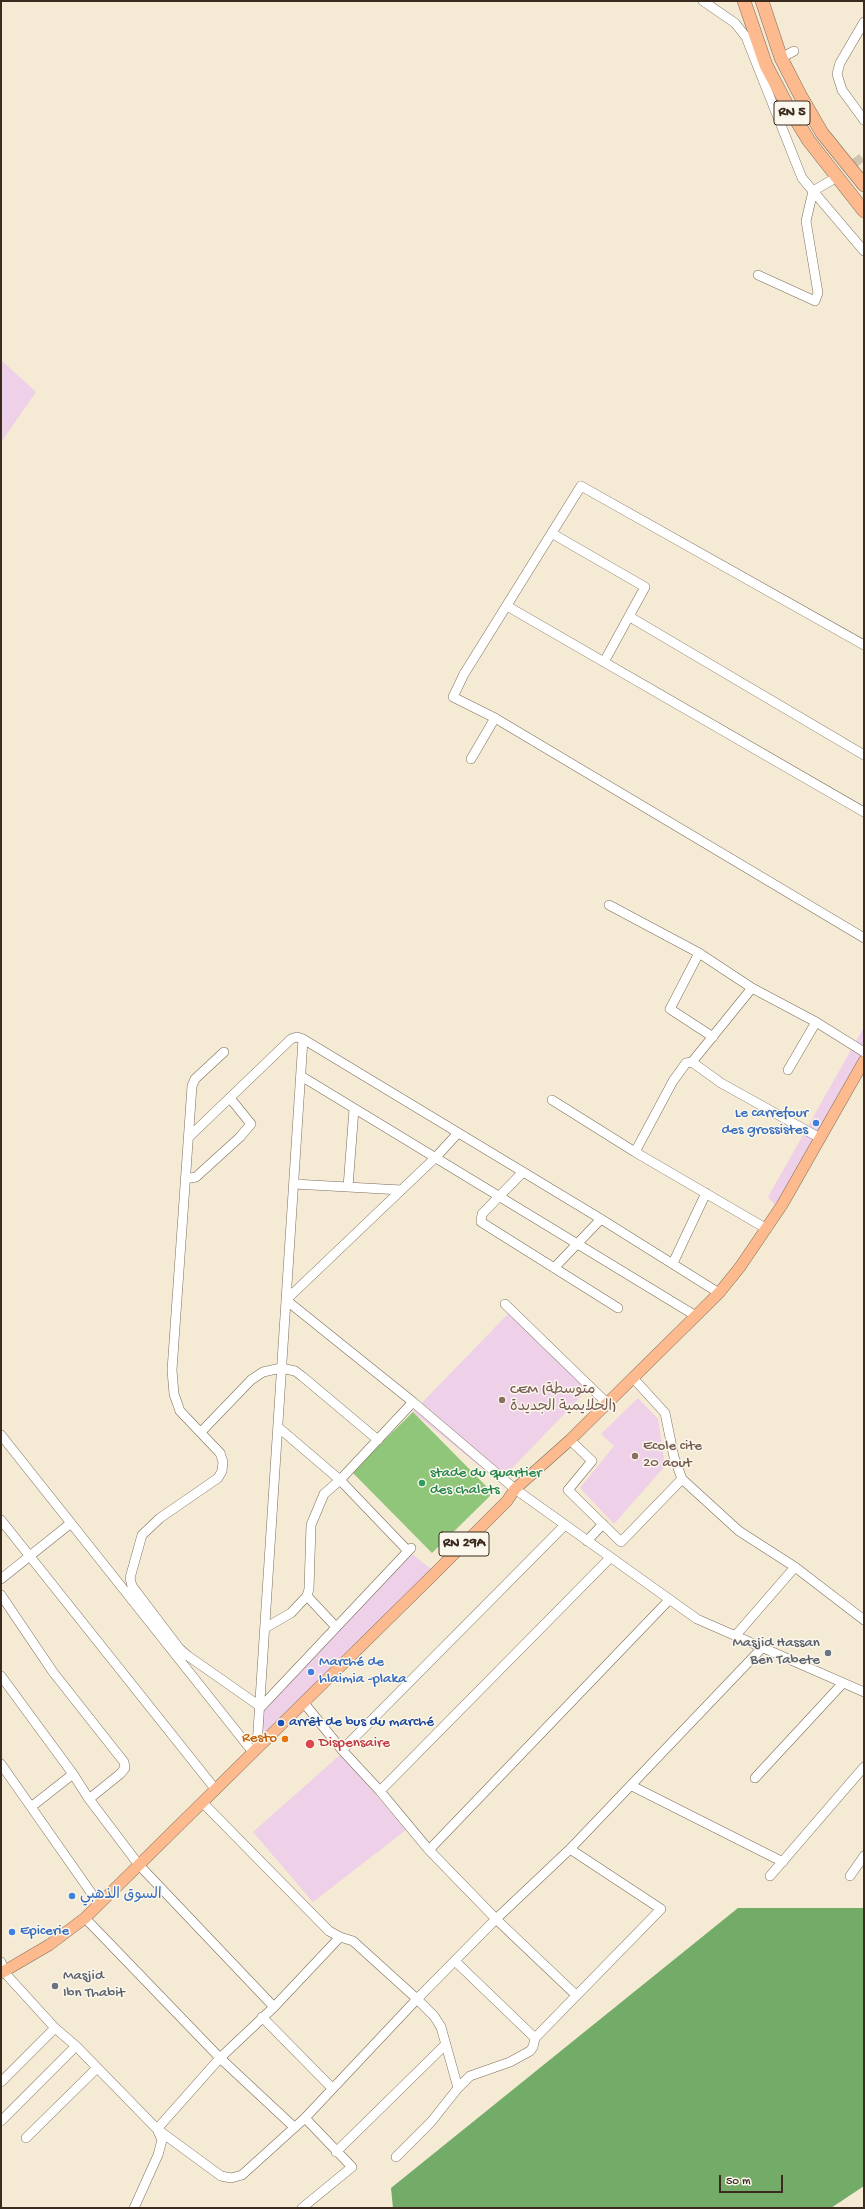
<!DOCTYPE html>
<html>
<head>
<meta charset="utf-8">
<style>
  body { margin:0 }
  #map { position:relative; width:865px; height:2209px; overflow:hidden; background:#f5ead3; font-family:"Gochi Hand",sans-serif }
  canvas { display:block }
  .frame { position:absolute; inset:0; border:2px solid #3b2a1e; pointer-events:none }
  .scale { position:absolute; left:719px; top:2175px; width:64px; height:18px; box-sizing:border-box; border:2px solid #3b2a1e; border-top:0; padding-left:5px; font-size:12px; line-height:14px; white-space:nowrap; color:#3b2a1e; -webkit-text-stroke:3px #fbf7ec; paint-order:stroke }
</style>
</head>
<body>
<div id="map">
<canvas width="865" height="2209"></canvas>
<div class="frame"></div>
<div class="scale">50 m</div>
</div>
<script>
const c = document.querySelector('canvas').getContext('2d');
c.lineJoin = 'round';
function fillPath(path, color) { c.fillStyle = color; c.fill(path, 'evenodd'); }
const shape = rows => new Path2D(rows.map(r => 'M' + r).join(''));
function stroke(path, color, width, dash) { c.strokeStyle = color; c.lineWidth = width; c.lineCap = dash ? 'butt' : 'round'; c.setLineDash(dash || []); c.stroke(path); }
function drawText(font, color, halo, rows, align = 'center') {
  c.font = font + ' "Gochi Hand","Playpen Sans Arabic",sans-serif'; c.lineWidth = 3; c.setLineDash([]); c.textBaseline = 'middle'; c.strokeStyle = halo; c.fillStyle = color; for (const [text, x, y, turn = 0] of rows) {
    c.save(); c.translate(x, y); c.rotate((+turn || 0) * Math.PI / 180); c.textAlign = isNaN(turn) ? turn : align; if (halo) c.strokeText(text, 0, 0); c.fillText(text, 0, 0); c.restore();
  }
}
fillPath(shape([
  [1,360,36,392,1,442],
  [864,1027,864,1049,776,1206,768,1197],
  [508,1314,590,1387,499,1482,413,1412],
  [638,1398,658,1419,665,1466,614,1524,580,1488,614,1446,601,1434],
  [408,1551,431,1569,259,1739,261,1707],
  [341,1754,406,1830,313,1902,253,1832]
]), '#eed0e8');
fillPath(shape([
  [413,1412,493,1493,432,1553,352,1472]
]), '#8fc679');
fillPath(shape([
  [738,1908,864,1908,864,2186,831,2208,393,2208,391,2188]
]), '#73ab69');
stroke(shape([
  [833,179,864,156]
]), '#d0c4af', 9, [9, 4.5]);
const minor = shape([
  [703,1,735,23,746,37,802,178,813,191,832,180],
  [864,22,840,63,837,74,842,90,864,120],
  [781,58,794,51],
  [758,275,815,301,818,293,806,221,813,191,864,251],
  [553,534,645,587,604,662],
  [507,606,864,812],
  [630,617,864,755],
  [495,718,864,938],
  [471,759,495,718,453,697,464,674,581,486,864,645],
  [609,905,699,953,752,988,816,1022,864,1052],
  [699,953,670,1009,713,1037],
  [224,1052,195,1079,192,1086,172,1370,174,1394,180,1411,220,1453,223,1462,222,1471,218,1478,160,1518,142,1535,130,1578,132,1586,179,1648,188,1656,261,1707,411,1548],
  [692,1062,721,1083,820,1138],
  [788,1070,816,1022],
  [301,1076,696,1316],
  [552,1100,635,1152,673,1081,686,1063,692,1062,752,988],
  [189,1137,291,1039,297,1037,303,1039,601,1219,719,1293],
  [635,1152,767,1229],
  [523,1172,482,1214,481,1222,618,1308],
  [185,1179,196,1177,240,1137,251,1124,230,1098],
  [294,1184,401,1190],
  [348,1187,354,1109],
  [673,1263,706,1193],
  [554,1268,601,1219],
  [505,1304,608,1404],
  [634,1379,665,1413,674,1457,682,1479,739,1531,795,1567,864,1620],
  [413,1402,515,1489,697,1619,864,1692],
  [278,1427,340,1480,408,1551],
  [201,1432,251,1380,263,1372,281,1368,295,1371,303,1377,378,1440],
  [1,1435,252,1751],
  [570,1440,592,1461,568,1490,621,1542,682,1479],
  [1,1520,216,1790],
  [587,1541,603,1524],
  [1,1579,71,1523],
  [1,1595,53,1672,124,1762,125,1768,120,1774,89,1799],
  [307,1596,336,1627],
  [265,1628,291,1613,307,1596,309,1589,311,1525,324,1494,340,1480,413,1402,286,1300,436,1157,458,1133],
  [736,1635,795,1567],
  [1,1676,73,1774,89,1799,139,1865,274,2007],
  [304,1703,342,1750,380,1791,429,1850],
  [257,1746,303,1039],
  [342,1750,564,1526],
  [1,1764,99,1904],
  [755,1778,843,1683],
  [632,1786,783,1862],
  [380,1791,610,1558],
  [203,1803,329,1931,340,1937,353,1941,417,1999,434,2016,441,2027,458,2088,431,2122,396,2157],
  [31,1807,73,1774],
  [770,1876,864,1767],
  [850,1876,864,1856],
  [85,1918,220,2058,294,2127],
  [340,1937,274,2007,220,2058,157,2129,221,2176,231,2178,242,2175,305,2118,417,1999,496,1919,570,1849,761,1649],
  [1,1962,4,1972,55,2028,76,2046,157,2129,162,2140,158,2155,134,2208],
  [456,1962,535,2038],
  [576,1995,496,1919,429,1850,669,1600],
  [262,2017,332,2088],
  [1,2082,55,2028],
  [458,2088,470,2076,510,2062,530,2051,533,2047,535,2038,661,1909,570,1849],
  [1,2121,76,2046],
  [26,2138,97,2068],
  [336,2152,445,2045],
  [302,2208,352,2167,305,2118]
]);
const major = shape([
  [1,1973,49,1945,85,1918,435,1573,507,1501,515,1489,570,1440,719,1293,740,1267,782,1205,864,1061]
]);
const highway = shape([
  [744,1,766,65,787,105,809,141,864,211],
  [762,1,781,58,800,95,822,133,864,185]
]);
stroke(minor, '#7c6d5d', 10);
stroke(major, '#7c6d5d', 12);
stroke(highway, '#7c6d5d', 14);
stroke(minor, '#fff', 9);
stroke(major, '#fcba8e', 11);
stroke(highway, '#fcba8e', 13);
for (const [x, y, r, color] of [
  [816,1123,4,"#3f7fe0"],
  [502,1400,4,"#8d6e63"],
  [635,1456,4,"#8d6e63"],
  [422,1483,4,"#2e9e5b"],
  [828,1653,4,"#6b7280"],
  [311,1672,4,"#3f7fe0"],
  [281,1723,4,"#1a4fb4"],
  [285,1739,4,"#e8710a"],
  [310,1744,5,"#e0444e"],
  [72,1896,4,"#3f7fe0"],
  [12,1932,4,"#3f7fe0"],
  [55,1986,4,"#6b7280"]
]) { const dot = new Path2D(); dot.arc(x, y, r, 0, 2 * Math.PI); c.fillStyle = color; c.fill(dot); stroke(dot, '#fbf7ec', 1.5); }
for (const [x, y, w] of [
  [792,113,36],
  [464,1544,50]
]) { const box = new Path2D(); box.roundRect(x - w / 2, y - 12, w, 24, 3); c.fillStyle = '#fbf7ec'; c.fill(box); stroke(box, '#3b2a1e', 1); }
drawText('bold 14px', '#3b2a1e', null, [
  ["RN 5",792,113],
  ["RN 29A",464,1544]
]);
drawText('15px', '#366cbe', '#fbf7ec', [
  ["Le carrefour",808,1114,"right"],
  ["des grossistes",808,1131,"right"],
  ["Marché de",319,1663],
  ["hlaimia -plaka",319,1680],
  ["السوق الذهبي",80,1896],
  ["Epicerie",20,1932]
], 'left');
drawText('15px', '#785e54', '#fbf7ec', [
  ["CEM (متوسطة",510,1391],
  ["الحلايمية الجديدة)",510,1408],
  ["Ecole cite",643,1447],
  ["20 aout",643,1464]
], 'left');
drawText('15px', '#27864d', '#fbf7ec', [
  ["stade du quartier",430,1474],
  ["des chalets",430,1491]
], 'left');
drawText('15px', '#5b616d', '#fbf7ec', [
  ["Masjid Hassan",820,1644],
  ["Ben Tabete",820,1661],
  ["Masjid",63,1977,"left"],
  ["Ibn Thabit",63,1994,"left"]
], 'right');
drawText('15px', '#164399', '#fbf7ec', [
  ["arrêt de bus du marché",289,1723]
], 'left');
drawText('15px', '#c56008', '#fbf7ec', [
  ["Resto",277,1739]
], 'right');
drawText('15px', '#be3a42', '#fbf7ec', [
  ["Dispensaire",319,1744]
], 'left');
</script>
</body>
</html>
